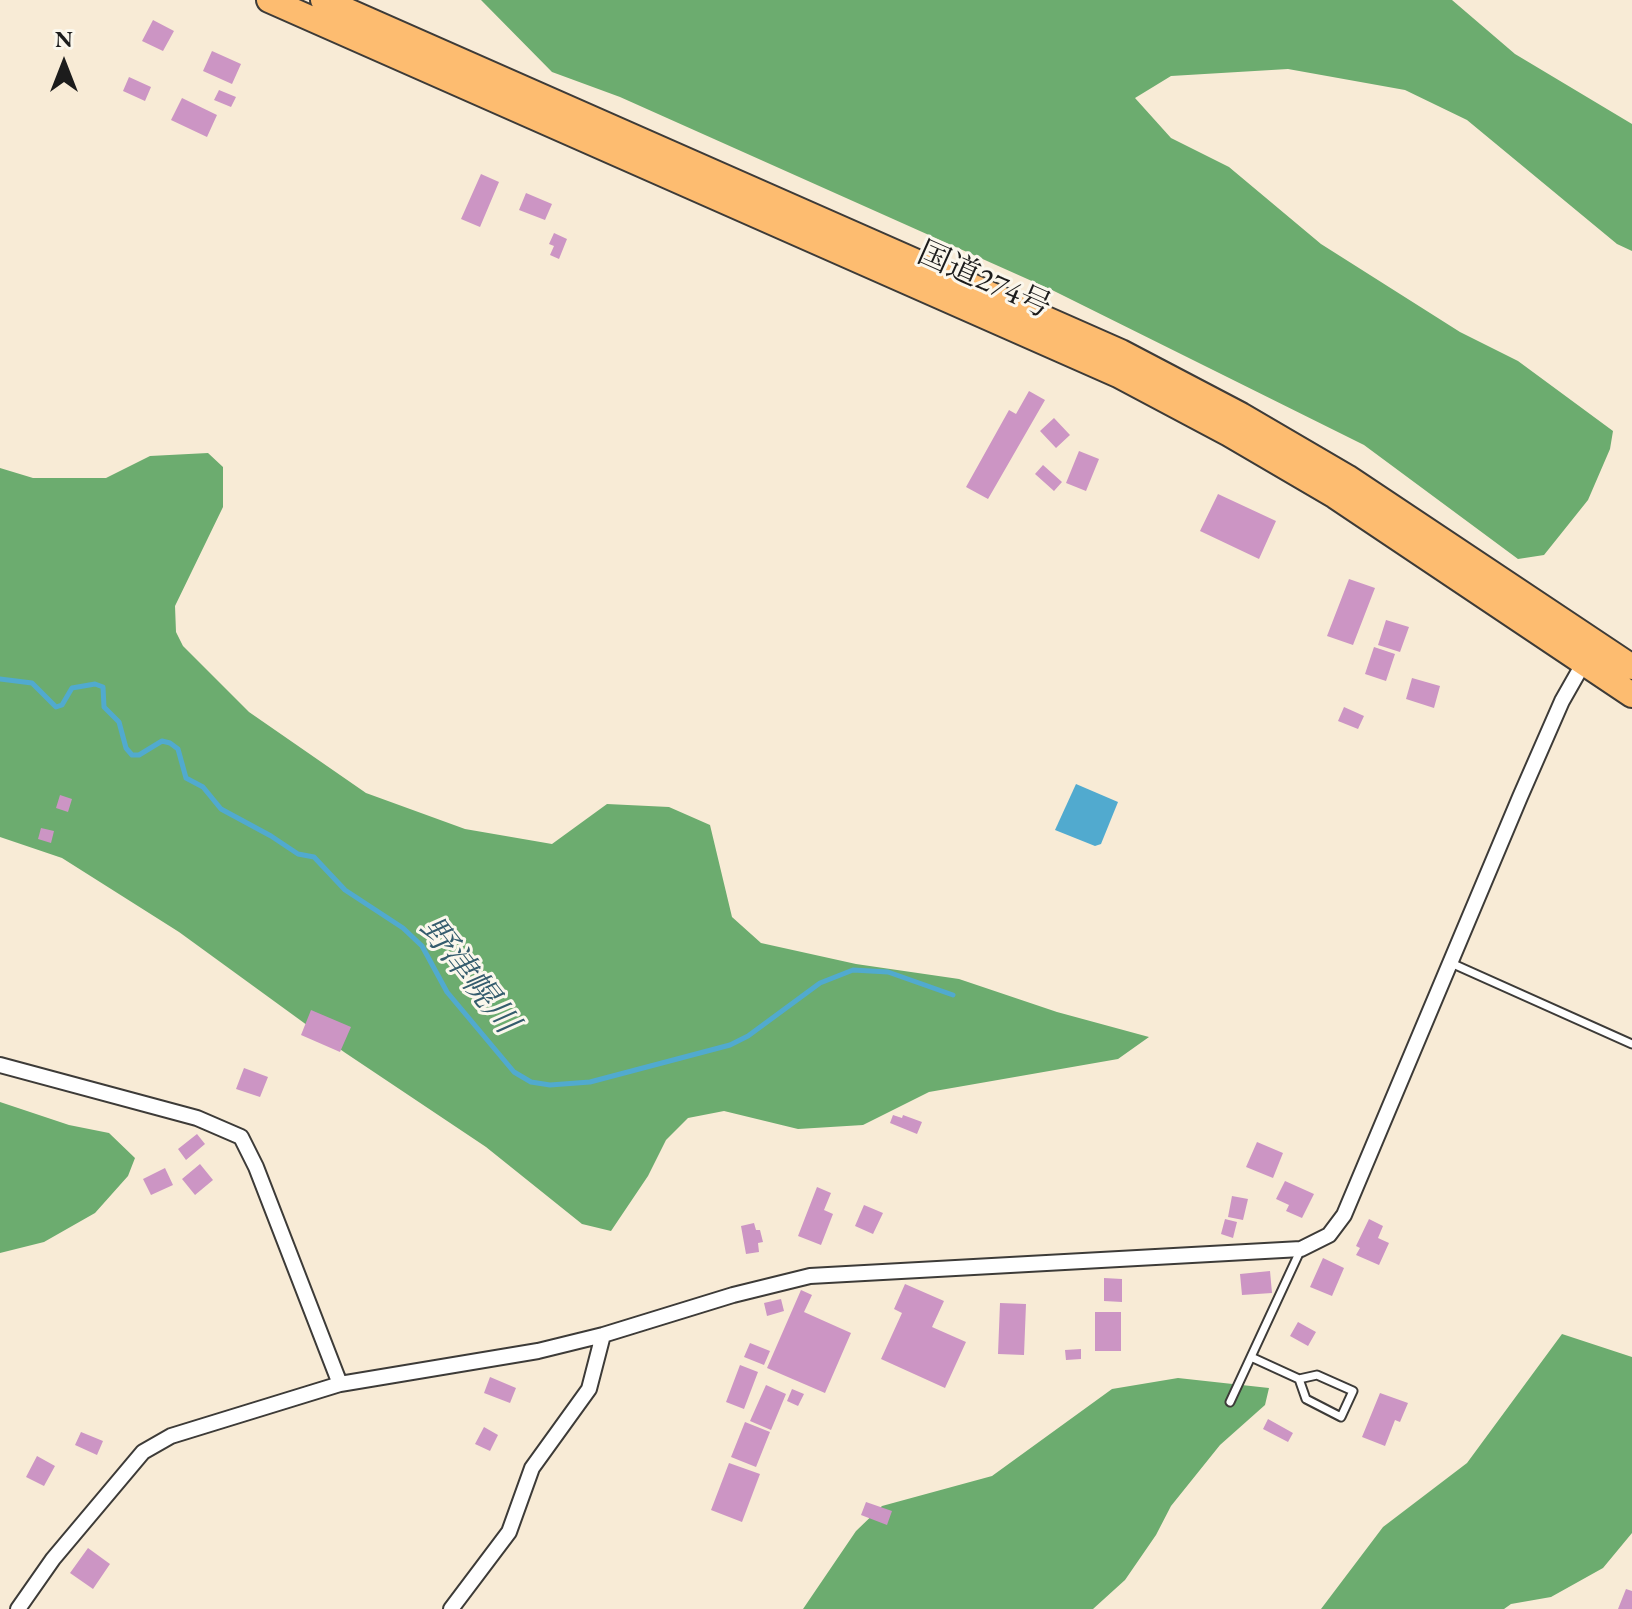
<!DOCTYPE html>
<html>
<head>
<meta charset="utf-8">
<style>
  body { margin:0 }
  #map { position:relative; width:1632px; height:1609px; overflow:hidden; background:#f8ebd6; font-family:"EB Garamond",serif }
  canvas { display:block }
  .north { position:absolute; left:24px; top:24px; width:80px; height:80px; -webkit-text-stroke:6px #fbf7ec; paint-order:stroke; rotate:0deg; font-size:22px; font-weight:700; line-height:32px; text-align:center; color:#1c1c1c }
  .north::after { content:''; display:block; margin:auto; width:28px; height:36px; background:#1c1c1c; clip-path:polygon(50% 0,100% 100%,50% 72%,0 100%) }
</style>
</head>
<body>
<div id="map">
<canvas width="1632" height="1609"></canvas>
<div class="north">N</div>
</div>
<script>
const c = document.querySelector('canvas').getContext('2d');
c.lineJoin = 'round';
function fillPath(path, color) { c.fillStyle = color; c.fill(path, 'evenodd'); }
const shape = rows => new Path2D(rows.map(r => 'M' + r).join(''));
function stroke(path, color, width, dash) { c.strokeStyle = color; c.lineWidth = width; c.lineCap = dash ? 'butt' : 'round'; c.setLineDash(dash || []); c.stroke(path); }
function drawText(font, color, halo, rows, align = 'center') {
  c.font = font + ' "EB Garamond","Noto Serif JP",serif'; c.lineWidth = 6; c.setLineDash([]); c.textBaseline = 'middle'; c.strokeStyle = halo; c.fillStyle = color; for (const [text, x, y, turn = 0] of rows) {
    c.save(); c.translate(x, y); c.rotate((+turn || 0) * Math.PI / 180); c.textAlign = isNaN(turn) ? turn : align; if (halo) c.strokeText(text, 0, 0); c.fillText(text, 0, 0); c.restore();
  }
}
fillPath(shape([
  [481,0,1452,0,1515,54,1632,124,1632,251,1617,244,1467,120,1405,90,1288,69,1171,76,1135,98,1171,138,1229,167,1321,244,1460,332,1518,361,1613,431,1610,449,1588,500,1544,555,1518,559,1364,445,1052,290,620,97,552,72],
  [208,453,223,467,223,507,175,606,176,632,183,646,249,712,366,793,465,829,552,844,607,804,669,807,710,825,732,917,761,943,856,964,959,979,1057,1012,1149,1037,1118,1059,929,1092,863,1125,798,1129,724,1111,688,1118,666,1140,648,1176,611,1231,582,1224,486,1147,344,1052,179,932,62,858,0,837,0,468,33,478,106,478,150,456],
  [0,1102,69,1125,109,1133,135,1158,128,1176,95,1213,44,1242,0,1253],
  [1562,1334,1632,1357,1632,1533,1603,1568,1551,1597,1511,1604,1504,1609,1321,1609,1383,1527,1467,1463],
  [1178,1378,1269,1388,1265,1405,1220,1445,1171,1506,1156,1535,1125,1580,1093,1609,803,1609,856,1531,882,1506,992,1476,1112,1389]
]), '#6cac6f');
fillPath(shape([
  [1076,784,1118,802,1101,844,1095,846,1055,830]
]), '#51aacf');
stroke(shape([
  [0,679,32,683,56,707,62,705,72,688,95,684,103,687,104,707,119,722,126,748,132,755,139,755,162,741,170,743,178,749,186,778,203,787,221,809,271,836,298,854,314,857,345,890,403,928,422,946,447,992,514,1072,531,1082,550,1085,590,1082,730,1045,748,1036,820,983,853,970,888,972,953,995]
]), '#51aacf', 5);
fillPath(shape([
  [153,20,174,31,163,51,142,41],
  [212,51,241,64,232,84,203,71],
  [129,77,151,87,145,101,123,91],
  [219,90,236,97,231,107,214,100],
  [182,98,217,115,207,137,171,120],
  [481,174,499,182,480,227,461,219],
  [526,193,552,204,545,220,519,210],
  [554,233,567,239,559,259,550,255,554,246,549,244],
  [1029,391,1045,400,988,499,966,487,1009,410,1016,414],
  [1054,418,1070,435,1056,448,1040,431],
  [1079,451,1099,459,1086,491,1066,483],
  [1043,465,1062,482,1054,491,1035,474],
  [1218,494,1276,521,1259,559,1200,531],
  [1349,579,1375,588,1353,645,1327,636],
  [1386,620,1409,627,1400,652,1378,645],
  [1374,647,1395,654,1386,681,1365,674],
  [1412,678,1440,686,1434,708,1406,699],
  [1344,707,1364,716,1358,729,1338,721],
  [60,795,72,799,68,812,56,808],
  [41,828,54,831,51,843,38,839],
  [311,1010,351,1027,340,1052,301,1035],
  [244,1068,268,1077,260,1097,236,1089],
  [893,1115,902,1118,903,1115,922,1122,917,1134,890,1123],
  [197,1134,205,1144,186,1160,178,1149],
  [1257,1142,1283,1153,1273,1178,1246,1167],
  [200,1164,213,1180,195,1195,182,1179],
  [165,1168,173,1185,151,1195,143,1179],
  [1285,1181,1314,1194,1302,1218,1286,1211,1289,1205,1276,1199],
  [817,1187,831,1193,824,1210,833,1214,821,1245,798,1236],
  [1232,1196,1248,1199,1243,1220,1228,1217],
  [864,1205,883,1213,873,1234,855,1226],
  [1225,1219,1237,1222,1233,1238,1221,1234],
  [1369,1219,1383,1226,1378,1238,1389,1243,1379,1265,1356,1255,1360,1248,1356,1246],
  [754,1223,756,1230,760,1230,763,1242,758,1243,759,1252,746,1254,741,1226],
  [1323,1258,1344,1268,1332,1296,1310,1287],
  [1270,1271,1272,1293,1242,1295,1240,1274],
  [1104,1278,1122,1279,1122,1302,1104,1301],
  [905,1284,944,1301,932,1327,966,1342,945,1388,881,1359,902,1313,894,1309],
  [801,1290,812,1295,804,1312,851,1333,825,1393,767,1368],
  [781,1299,784,1311,767,1316,764,1303],
  [1000,1303,1026,1304,1024,1355,998,1354],
  [1095,1312,1121,1312,1121,1351,1095,1351],
  [1298,1322,1316,1332,1308,1346,1290,1336],
  [750,1343,770,1351,764,1365,744,1357],
  [1081,1349,1081,1359,1066,1360,1065,1350],
  [740,1365,758,1372,744,1409,726,1402],
  [490,1377,516,1388,510,1403,484,1393],
  [766,1385,786,1394,771,1430,750,1421],
  [792,1389,804,1394,798,1406,787,1401],
  [1380,1393,1408,1403,1400,1422,1395,1420,1385,1446,1362,1437],
  [1268,1419,1293,1433,1288,1442,1263,1429],
  [745,1422,770,1432,756,1467,731,1457],
  [484,1427,498,1435,490,1451,475,1444],
  [81,1432,103,1441,97,1455,75,1445],
  [37,1456,55,1466,44,1486,26,1477],
  [729,1463,760,1474,742,1522,711,1510],
  [866,1502,892,1511,887,1525,861,1515],
  [88,1548,110,1564,93,1589,70,1573],
  [1626,1589,1632,1591,1632,1609,1618,1609]
]), '#cc95c4');
const lane = shape([
  [1451,963,1632,1044],
  [1251,1357,1299,1379,1317,1375,1353,1391,1341,1417,1306,1399,1299,1379],
  [1230,1402,1301,1249]
]);
const street = shape([
  [0,1065,197,1118,241,1137,256,1167,340,1384],
  [18,1609,53,1559,143,1452,171,1436,340,1384,538,1351,603,1335,733,1295,810,1276,1301,1249,1329,1235,1344,1215,1520,797,1562,701,1587,657],
  [451,1609,509,1532,532,1468,589,1389,603,1335]
]);
const highway = shape([
  [269,0,1118,375,1229,434,1335,496,1632,695],
  [323,0,1121,352,1241,415,1347,477,1632,667]
]);
stroke(lane, '#3d3b38', 11);
stroke(street, '#3d3b38', 18);
stroke(highway, '#3d3b38', 28);
stroke(lane, '#fff', 7);
stroke(street, '#fff', 14);
stroke(highway, '#fdbc70', 24);
drawText('32px', '#1c1c1c', '#fbf7ec', [
  ["国道274号",984,281,24]
]);
drawText('italic 34px', '#345c6d', '#fbf7ec', [
  ["野津幌川",468,976,52]
]);
</script>
</body>
</html>
